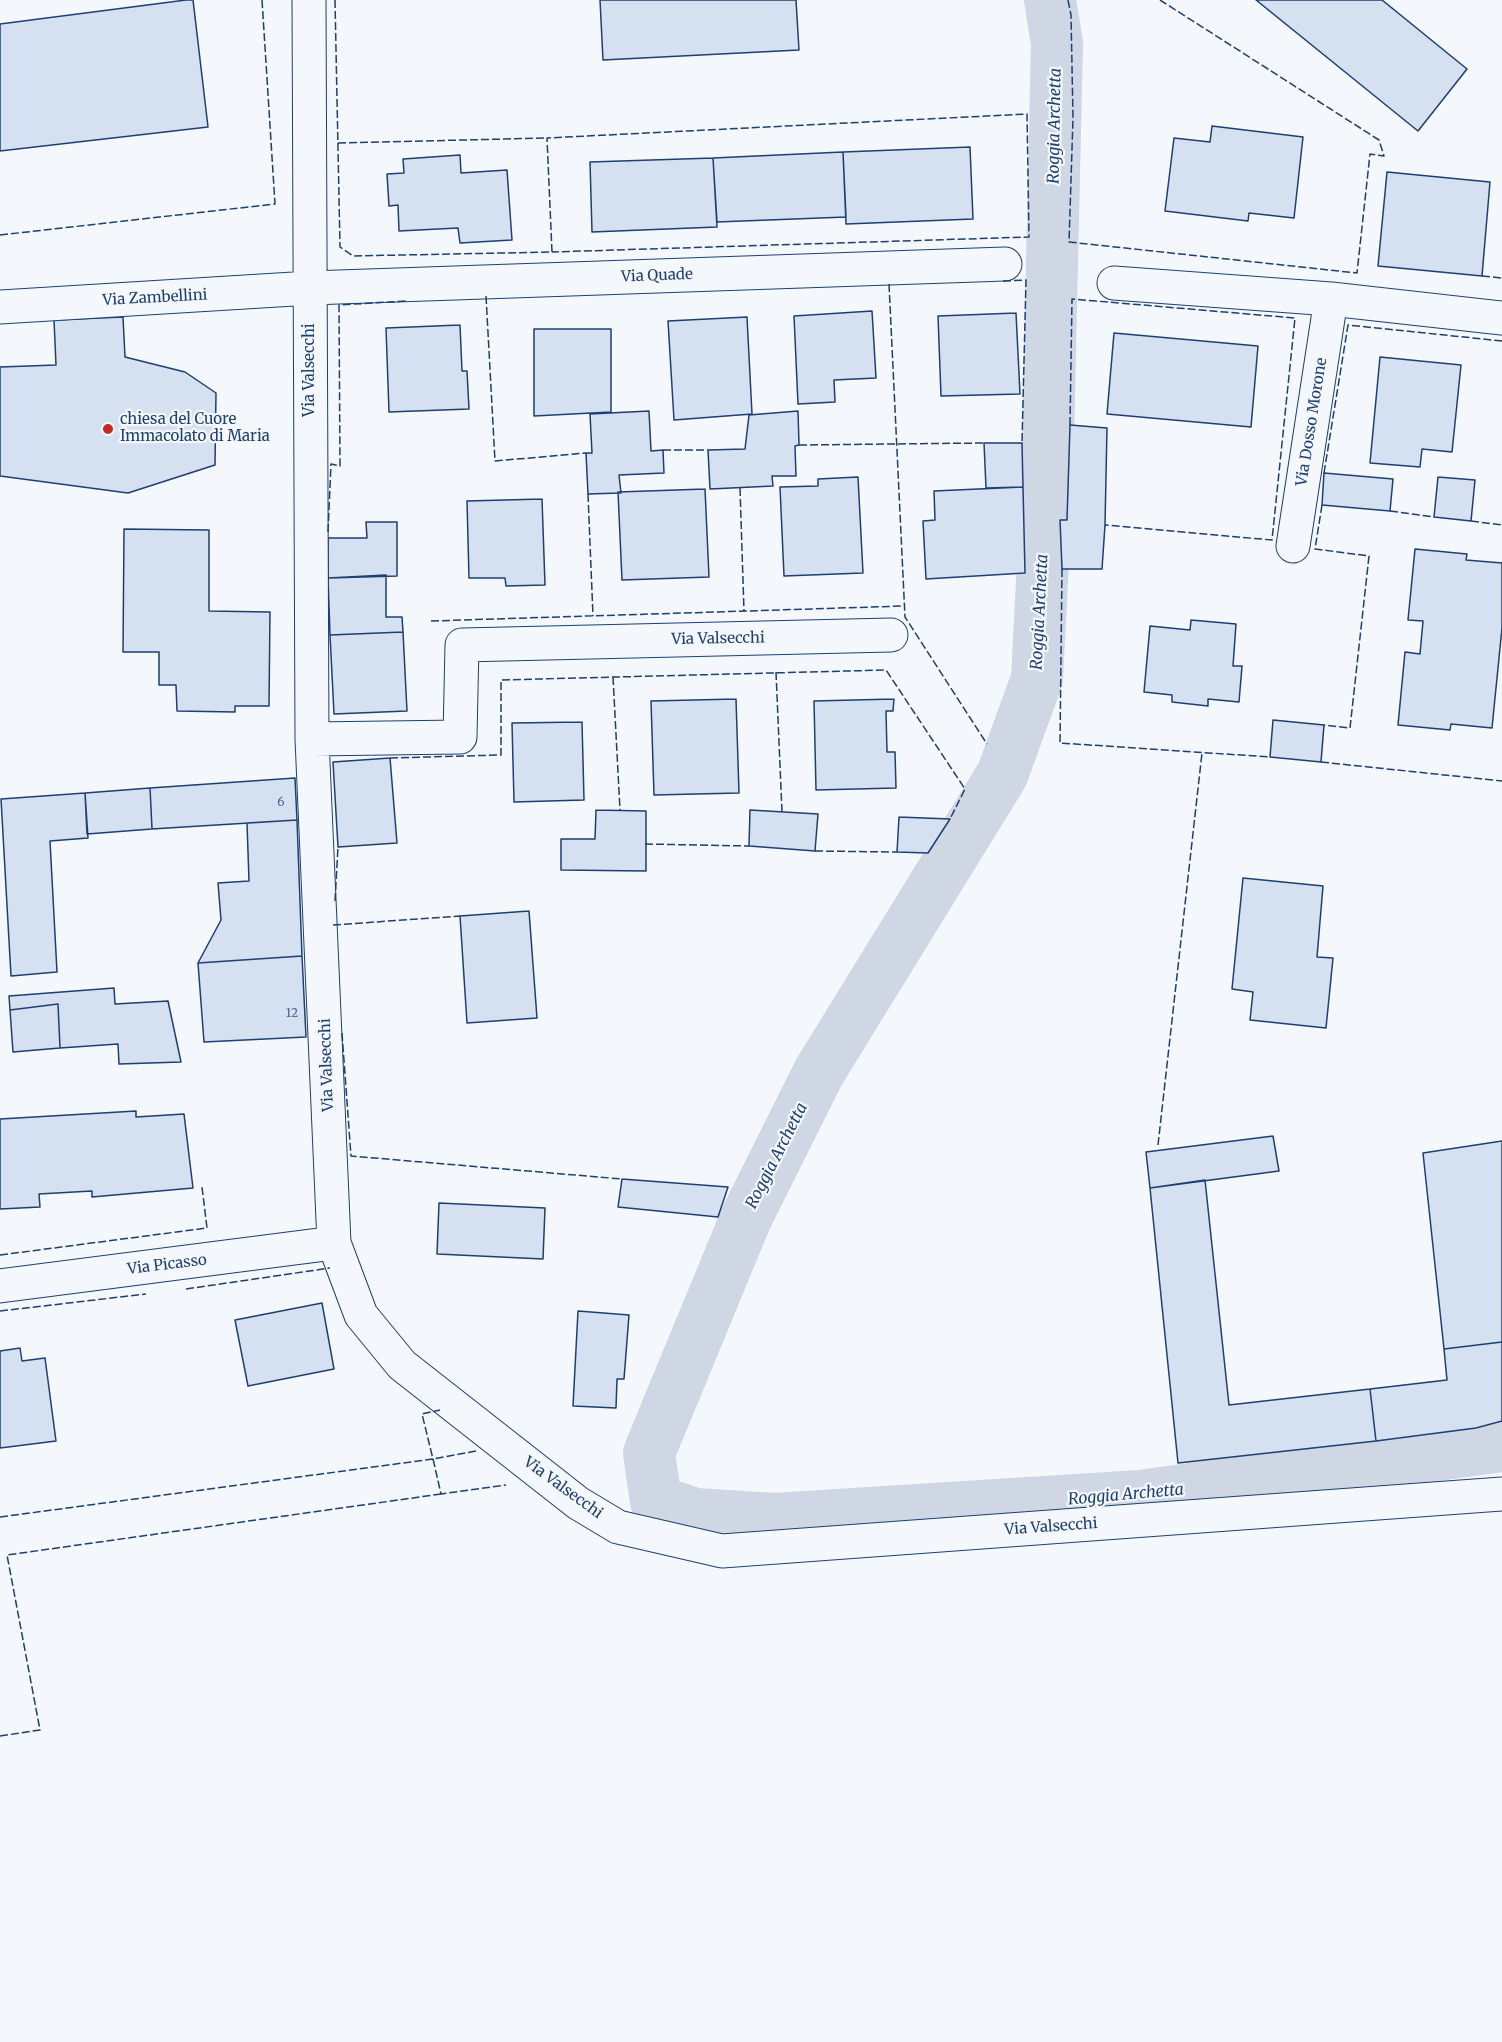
<!DOCTYPE html>
<html>
<head>
<meta charset="utf-8">
<style>
  body { margin:0 }
  canvas { display:block; background:#f4f7fb }
</style>
</head>
<body>
<canvas width="1502" height="2042"></canvas>
<script>
const c = document.querySelector('canvas').getContext('2d');
c.lineJoin = 'round';
const shape = rows => new Path2D(rows.map(r => 'M' + r).join(''));
function stroke(path, color, width, dash) { c.strokeStyle = color; c.lineWidth = width; c.lineCap = dash ? 'butt' : 'round'; c.setLineDash(dash || []); c.stroke(path); }
function fillPath(path, color) { c.fillStyle = color; c.fill(path, 'evenodd'); }
function drawText(font, color, halo, rows, align = 'center') {
  c.font = font + ' Merriweather,serif'; c.lineWidth = 4.5; c.setLineDash([]); c.textBaseline = 'middle'; c.strokeStyle = halo; c.fillStyle = color; for (const [text, x, y, turn = 0] of rows) {
    c.save(); c.translate(x, y); c.rotate((+turn || 0) * Math.PI / 180); c.textAlign = isNaN(turn) ? turn : align; if (halo) c.strokeText(text, 0, 0); c.fillText(text, 0, 0); c.restore();
  }
}
stroke(shape([
  [1050,0,1057,43,1047,483,1037,679,1002,775,819,1072,746,1218,649,1453,656,1501,695,1514,774,1519,1140,1496,1502,1446]
]), '#cfd7e4', 52);
const building = shape([
  [186,0,193,0,208,127,0,151,0,24,186,0],
  [600,0,796,0,799,50,603,60,600,0],
  [1256,0,1382,0,1467,69,1418,131,1256,0],
  [1212,126,1303,137,1294,218,1249,213,1248,221,1165,211,1174,138,1210,142,1212,126],
  [970,147,973,219,846,224,843,152,970,147],
  [843,152,846,217,717,222,713,158,843,152],
  [460,155,461,173,507,170,512,240,460,243,458,228,399,231,398,205,389,206,387,174,404,173,403,159,460,155],
  [713,158,717,227,592,232,590,162,713,158],
  [1387,172,1490,182,1482,276,1378,266,1387,172],
  [872,311,876,378,834,380,835,402,798,404,794,316,872,311],
  [1016,313,1020,394,941,396,938,316,1016,313],
  [123,317,125,357,185,372,216,393,215,465,128,493,0,476,0,367,56,365,54,320,123,317],
  [747,317,752,414,674,420,668,321,747,317],
  [460,325,462,371,467,371,469,409,389,412,386,328,460,325],
  [534,329,611,329,611,412,534,416,534,329],
  [1114,333,1258,346,1251,427,1107,414,1114,333],
  [1380,357,1461,365,1452,452,1422,449,1420,467,1370,463,1380,357],
  [649,411,651,451,663,450,664,473,619,475,621,493,588,494,586,453,592,453,590,414,649,411],
  [798,411,799,445,795,446,796,476,772,476,773,486,710,489,708,450,745,449,749,415,798,411],
  [1070,425,1107,428,1105,525,1102,569,1062,569,1060,520,1067,520,1070,425],
  [984,443,1022,443,1023,487,986,488,984,443],
  [1324,473,1393,479,1390,511,1322,505,1324,473],
  [858,477,863,573,784,576,780,487,818,486,818,479,858,477],
  [1438,477,1475,480,1471,521,1434,517,1438,477],
  [1023,487,1025,573,926,579,923,521,935,520,934,491,1023,487],
  [705,489,709,577,622,580,618,492,705,489],
  [542,499,545,585,506,586,505,578,469,578,467,501,542,499],
  [366,522,397,522,397,576,328,578,328,538,367,538,366,522],
  [124,529,209,530,209,611,270,612,269,706,235,706,235,712,177,711,176,685,159,685,159,652,123,652,124,529],
  [1415,549,1467,554,1466,560,1502,563,1502,628,1492,728,1451,724,1450,730,1398,725,1405,652,1420,654,1423,621,1408,620,1415,549],
  [386,575,386,617,402,617,403,632,330,635,328,578,386,575],
  [1191,620,1236,624,1233,666,1242,666,1239,702,1208,699,1208,706,1172,702,1172,695,1144,692,1150,626,1190,630,1191,620],
  [403,632,407,711,334,714,330,635,403,632],
  [736,699,739,793,654,795,651,701,736,699],
  [894,699,893,711,886,711,887,752,895,752,896,788,816,790,814,701,894,699],
  [1273,720,1324,725,1321,762,1270,757,1273,720],
  [582,722,584,800,514,802,512,723,582,722],
  [390,758,397,843,338,847,333,762,390,758],
  [295,778,297,820,152,829,150,788,295,778],
  [150,788,152,829,87,834,85,793,150,788],
  [85,793,88,838,50,841,57,972,11,976,1,799,85,793],
  [596,810,646,811,646,871,561,870,561,839,595,839,596,810],
  [750,810,818,814,815,851,749,846,750,810],
  [899,817,950,819,928,853,897,852,899,817],
  [297,820,302,956,198,963,221,920,218,883,249,881,247,823,297,820],
  [1243,878,1323,886,1317,957,1333,958,1326,1028,1250,1020,1253,992,1232,989,1243,878],
  [529,911,537,1018,467,1023,460,916,529,911],
  [302,956,306,1037,204,1042,198,963,302,956],
  [114,988,115,1004,168,1001,181,1062,119,1064,118,1044,60,1048,58,1004,10,1010,9,996,114,988],
  [58,1004,60,1048,13,1052,10,1010,58,1004],
  [136,1111,136,1117,184,1114,193,1188,92,1197,92,1191,39,1194,40,1207,0,1209,0,1119,136,1111],
  [1273,1136,1279,1171,1150,1188,1146,1152,1273,1136],
  [1502,1141,1502,1342,1444,1349,1423,1153,1502,1141],
  [622,1179,728,1187,718,1217,618,1207,622,1179],
  [1205,1180,1229,1405,1370,1389,1376,1441,1178,1463,1150,1188,1205,1180],
  [439,1203,545,1208,543,1259,437,1254,439,1203],
  [322,1303,334,1369,248,1386,235,1320,322,1303],
  [578,1311,629,1315,624,1379,617,1379,616,1408,573,1406,578,1311],
  [1502,1342,1502,1421,1476,1428,1376,1441,1370,1389,1447,1380,1444,1349,1502,1342],
  [20,1348,22,1361,45,1358,56,1441,0,1448,0,1351,20,1348]
]);
fillPath(building, '#d5e0f0');
stroke(building, '#1d3f73', 1.5);
const street = shape([
  [309,0,312,739,334,1243,361,1315,402,1365,578,1503,618,1527,722,1551,1502,1494],
  [1114,283,1331,299,1502,318],
  [0,307,310,288,1005,264],
  [1293,546,1331,299],
  [312,739,460,737,462,645,891,635],
  [0,1286,334,1243]
]);
stroke(street, '#1d3f73', 35);
stroke(street, '#f4f7fb', 33);
stroke(shape([
  [335,0,340,247,353,256,552,252,547,138,1027,114,1029,237,552,252],
  [1068,0,1071,15,1073,118,1069,242,1357,273,1370,154,1384,156,1379,140,1160,0],
  [338,143,547,138],
  [0,235,275,204,262,0],
  [1482,276,1502,278],
  [1003,281,1026,280,1022,443],
  [889,284,905,617,987,744],
  [486,296,495,461,586,453],
  [1070,425,1072,299,1295,318,1272,540,1105,525],
  [799,445,984,443],
  [663,450,708,450],
  [1324,473,1348,325,1502,341],
  [740,488,744,611],
  [588,494,593,616],
  [1322,505,1315,549,1369,556,1350,728,1324,725],
  [1390,511,1434,517],
  [1471,521,1502,525],
  [328,532,331,464,340,466,339,305,406,301],
  [1062,569,1060,743,1270,757],
  [431,621,904,606],
  [776,672,782,812],
  [613,677,620,810],
  [390,758,501,755,501,680,886,670,965,789,950,819],
  [1321,762,1502,781],
  [645,844,749,846],
  [815,851,897,852],
  [335,901,338,847],
  [333,925,460,916],
  [342,1033,351,1156,622,1179],
  [1158,1145,1202,753],
  [0,1255,207,1228,202,1187],
  [186,1289,330,1268],
  [0,1311,146,1294],
  [476,1451,433,1459,441,1494,506,1485],
  [0,1517,433,1459,422,1414,440,1410],
  [0,1736,40,1730,7,1555,441,1494]
]), '#1d3f73', 1.5, [8, 3]);
for (const [x, y, r, color] of [
  [108,429,6,"#c62828"]
]) { const dot = new Path2D(); dot.arc(x, y, r, 0, 2 * Math.PI); c.fillStyle = color; c.fill(dot); stroke(dot, '#f4f7fb', 2); }
drawText('12px', '#4b6792', null, [
  ["6",281,803],
  ["12",292,1014]
]);
drawText('15px', '#1d3f73', '#f4f7fb', [
  ["Via Quade",657,276,-2],
  ["Via Zambellini",155,298,-3],
  ["Via Valsecchi",310,370,-90],
  ["Via Dosso Morone",1312,422,-81],
  ["Via Valsecchi",718,639,-1],
  ["Via Valsecchi",327,1065,-92],
  ["Via Picasso",167,1265,-7],
  ["Via Valsecchi",563,1488,36],
  ["Via Valsecchi",1051,1527,-4]
]);
drawText('15px', '#1d3f73', '#f4f7fb', [
  ["chiesa del Cuore",120,420],
  ["Immacolato di Maria",120,437]
], 'left');
drawText('italic 16px', '#1d3f73', '#f4f7fb', [
  ["Roggia Archetta",1055,126,-89],
  ["Roggia Archetta",1040,612,-87],
  ["Roggia Archetta",777,1156,-63],
  ["Roggia Archetta",1126,1495,-5]
]);
</script>
</body>
</html>
